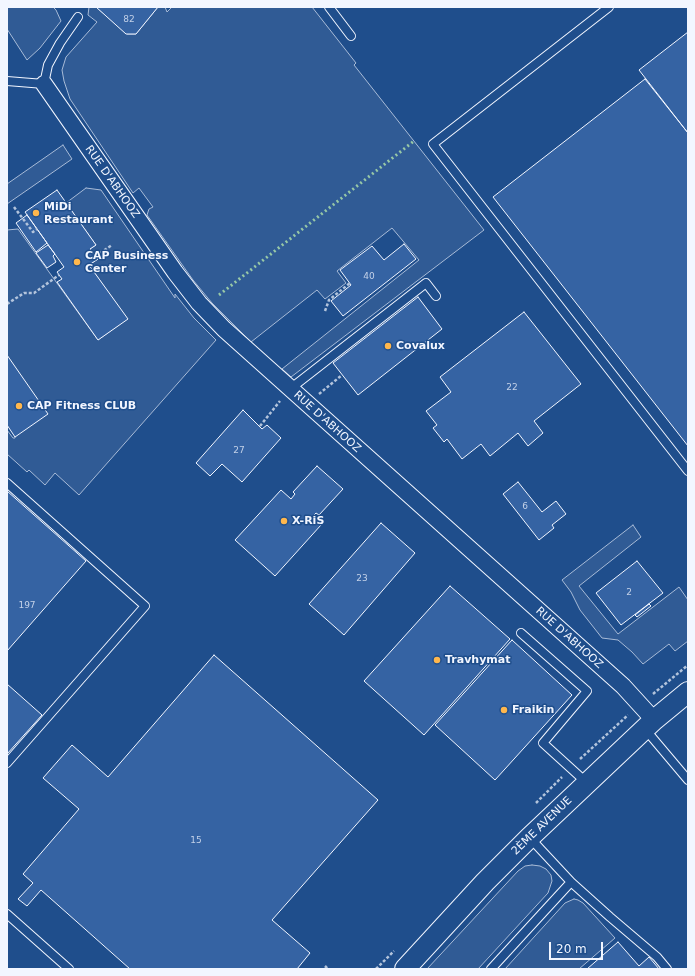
<!DOCTYPE html>
<html>
<head>
<meta charset="utf-8">
<style>
  body { margin:0 }
  #map { position:relative; width:695px; height:976px; overflow:hidden; background:#1f4e8c; font-family:"DejaVu Sans",sans-serif }
  canvas { display:block }
  .frame { position:absolute; inset:0; border:8px solid #f2f6ff; pointer-events:none }
  .scale { position:absolute; left:549px; top:942px; width:54px; height:18px; box-sizing:border-box; border:2px solid #f2f6ff; border-top:0; padding-left:5px; font-size:12px; line-height:14px; white-space:nowrap; color:#f2f6ff; -webkit-text-stroke:3px #1f4e8c; paint-order:stroke }
</style>
</head>
<body>
<div id="map">
<canvas width="695" height="976"></canvas>
<div class="frame"></div>
<div class="scale">20 m</div>
</div>
<script>
const c = document.querySelector('canvas').getContext('2d');
c.lineJoin = 'round';
function fillPath(path, color) { c.fillStyle = color; c.fill(path, 'evenodd'); }
const shape = rows => new Path2D(rows.map(r => 'M' + r).join(''));
function stroke(path, color, width, dash) { c.strokeStyle = color; c.lineWidth = width; c.lineCap = dash ? 'butt' : 'round'; c.setLineDash(dash || []); c.stroke(path); }
function drawText(font, color, halo, rows, align = 'center') {
  c.font = font + ' "DejaVu Sans",sans-serif'; c.lineWidth = 3; c.setLineDash([]); c.textBaseline = 'middle'; c.strokeStyle = halo; c.fillStyle = color; for (const [text, x, y, turn = 0] of rows) {
    c.save(); c.translate(x, y); c.rotate((+turn || 0) * Math.PI / 180); c.textAlign = isNaN(turn) ? turn : align; if (halo) c.strokeText(text, 0, 0); c.fillText(text, 0, 0); c.restore();
  }
}
const built = shape([
  [7,7,53,7,56,10,61,21,40,48,27,60,7,29,7,7],
  [89,7,96,7,127,34,136,34,158,7,165,7,167,12,172,7,312,7,356,63,354,65,484,230,291,377,282,369,419,260,392,228,337,271,346,283,325,299,317,290,251,342,212,303,193,280,147,215,149,209,153,207,139,188,133,193,70,99,64,81,62,70,66,57,97,22,88,15,89,7],
  [63,145,72,159,7,204,7,184,63,145],
  [86,188,101,190,175,298,175,294,194,318,216,340,79,495,55,473,45,485,29,470,27,472,7,454,7,430,13,438,15,438,15,437,7,355,7,230,18,229,98,340,127,319,89,265,98,259,90,249,96,245,66,203,86,188],
  [633,525,641,537,579,586,618,634,679,587,688,600,688,641,675,651,669,644,643,664,632,652,618,640,602,638,580,610,571,592,562,580,633,525],
  [532,865,540,866,546,869,551,875,552,881,548,893,478,969,427,969,518,871,525,866,532,865],
  [574,899,578,900,583,903,615,938,579,969,505,969,565,903,574,899]
]);
fillPath(built, '#305b95');
stroke(built, '#a8bbd7', 1);
const building = shape([
  [96,7,158,7,136,34,126,34,96,7],
  [688,32,688,133,639,70,688,32],
  [645,79,688,133,688,446,493,197,645,79],
  [57,190,96,245,90,249,98,259,89,265,128,319,98,340,57,282,62,279,57,272,64,267,25,212,57,190],
  [27,215,47,243,36,252,16,223,27,215],
  [404,244,416,259,343,316,331,301,351,285,340,270,372,246,384,260,404,244],
  [48,245,55,254,53,256,56,262,47,268,36,253,48,245],
  [418,297,442,329,358,395,333,363,418,297],
  [524,312,581,384,534,421,543,433,528,446,518,433,490,456,481,444,462,459,447,439,444,442,433,428,437,425,426,411,451,392,440,377,524,312],
  [7,355,48,414,15,437,7,425,7,355],
  [243,410,262,429,267,425,281,438,242,482,222,464,210,476,196,463,243,410],
  [317,466,343,489,319,515,316,513,312,517,321,525,275,576,235,540,281,490,291,499,295,494,293,492,317,466],
  [518,482,542,512,556,501,566,514,552,525,554,528,539,540,503,494,518,482],
  [7,491,86,561,7,651,7,491],
  [381,523,415,553,344,635,309,604,381,523],
  [637,561,663,593,621,625,596,593,637,561],
  [450,586,510,639,424,735,364,681,450,586],
  [649,604,651,606,637,617,635,615,649,604],
  [512,640,572,695,495,780,435,725,512,640],
  [214,655,378,800,272,920,310,953,297,969,130,969,41,890,27,906,18,899,33,883,23,874,79,809,43,778,72,745,108,777,214,655],
  [7,684,42,715,7,754,7,684],
  [618,942,639,966,649,957,659,969,587,969,618,942]
]);
fillPath(building, '#3563a3');
stroke(building, '#f2f6ff', 1);
const service = shape([
  [329,7,351,36],
  [609,7,433,144,688,471],
  [7,81,44,84,48,65,60,43,78,17],
  [290,389,426,283,436,296],
  [7,483,145,606,7,763],
  [521,633,587,691,543,743,587,783],
  [645,729,688,780],
  [571,882,610,917,657,957,667,969],
  [7,914,69,969],
  [491,969,571,882,530,838]
]);
const minor = shape([
  [44,84,175,272,199,303,224,329,623,686,654,720]
]);
const tertiary = shape([
  [405,969,485,882,529,838,654,720,688,692]
]);
stroke(service, '#f2f6ff', 10);
stroke(minor, '#f2f6ff', 18);
stroke(tertiary, '#f2f6ff', 22);
stroke(shape([
  [14,207,33,232,37,229],
  [96,256,112,245],
  [7,304,24,293,34,293,59,275],
  [325,311,329,300,350,283],
  [319,394,342,375],
  [260,426,280,401],
  [653,694,688,665],
  [580,759,628,715],
  [536,803,562,777],
  [325,966,328,969],
  [376,969,394,951]
]), '#b3c4dc', 2.5, [3, 2]);
stroke(service, '#1f4e8c', 8);
stroke(minor, '#1f4e8c', 16);
stroke(tertiary, '#1f4e8c', 20);
stroke(shape([
  [219,295,414,141]
]), '#97c8a6', 3, [2, 3]);
for (const [x, y, r, color] of [
  [36,213,4,"#ffb74d"],
  [77,262,4,"#ffb74d"],
  [388,346,4,"#ffb74d"],
  [19,406,4,"#ffb74d"],
  [284,521,4,"#ffb74d"],
  [437,660,4,"#ffb74d"],
  [504,710,4,"#ffb74d"]
]) { const dot = new Path2D(); dot.arc(x, y, r, 0, 2 * Math.PI); c.fillStyle = color; c.fill(dot); stroke(dot, '#1f4e8c', 1.5); }
drawText('9px', '#c3d1e8', null, [
  ["82",129,20],
  ["40",369,277],
  ["22",512,388],
  ["27",239,451],
  ["6",525,507],
  ["23",362,579],
  ["2",629,593],
  ["197",27,606],
  ["15",196,841]
]);
drawText('11px', '#f2f6ff', '#1f4e8c', [
  ["RUE D'ABHOOZ",112,182,55],
  ["RUE D'ABHOOZ",327,422,42],
  ["RUE D'ABHOOZ",569,638,42],
  ["2ÈME AVENUE",542,826,-44]
]);
drawText('bold 11px', '#f2f6ff', '#1f4e8c', [
  ["MiDi",44,207],
  ["Restaurant",44,220],
  ["CAP Business",85,256],
  ["Center",85,269],
  ["Covalux",396,346],
  ["CAP Fitness CLUB",27,406],
  ["X-RiS",292,521],
  ["Travhymat",445,660],
  ["Fraikin",512,710]
], 'left');
</script>
</body>
</html>
